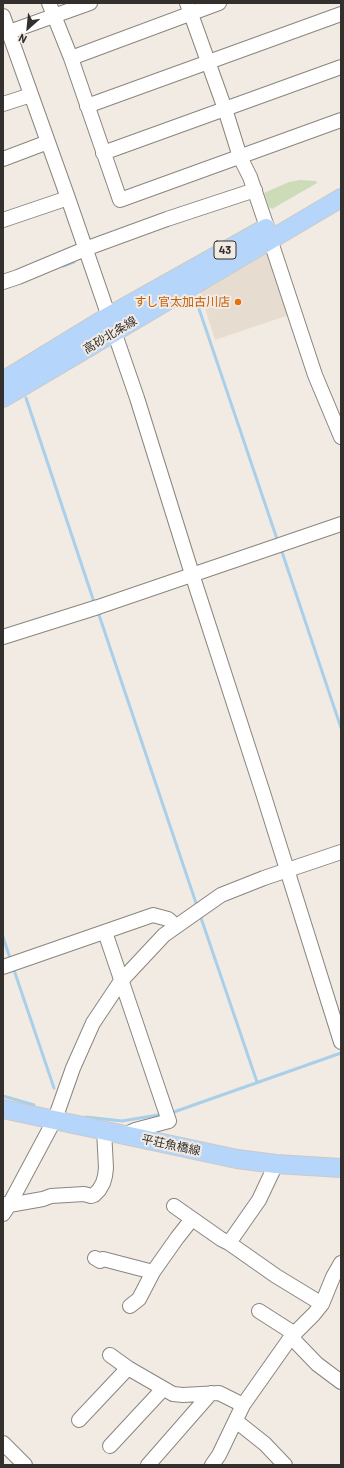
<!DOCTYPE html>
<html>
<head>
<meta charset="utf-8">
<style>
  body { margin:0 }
  #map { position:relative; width:344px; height:1468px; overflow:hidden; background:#f1ebe4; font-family:Barlow,sans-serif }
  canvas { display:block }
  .frame { position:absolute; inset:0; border:4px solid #322f2d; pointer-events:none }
  .north { position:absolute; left:8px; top:8px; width:40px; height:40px; -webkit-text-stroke:3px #f1ebe4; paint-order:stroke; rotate:207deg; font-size:11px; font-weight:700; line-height:16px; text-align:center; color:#322f2d }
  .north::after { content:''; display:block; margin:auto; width:14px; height:18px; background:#322f2d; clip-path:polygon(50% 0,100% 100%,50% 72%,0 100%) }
</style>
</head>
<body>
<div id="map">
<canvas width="344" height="1468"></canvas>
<div class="frame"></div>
<div class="north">N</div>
</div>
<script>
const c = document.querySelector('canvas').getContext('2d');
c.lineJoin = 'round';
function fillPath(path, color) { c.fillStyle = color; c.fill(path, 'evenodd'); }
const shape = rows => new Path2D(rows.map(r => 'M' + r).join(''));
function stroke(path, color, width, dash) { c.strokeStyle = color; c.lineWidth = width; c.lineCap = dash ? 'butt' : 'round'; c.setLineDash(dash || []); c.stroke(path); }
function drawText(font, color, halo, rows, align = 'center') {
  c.font = font + ' Barlow,"Noto Sans JP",sans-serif'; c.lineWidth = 4; c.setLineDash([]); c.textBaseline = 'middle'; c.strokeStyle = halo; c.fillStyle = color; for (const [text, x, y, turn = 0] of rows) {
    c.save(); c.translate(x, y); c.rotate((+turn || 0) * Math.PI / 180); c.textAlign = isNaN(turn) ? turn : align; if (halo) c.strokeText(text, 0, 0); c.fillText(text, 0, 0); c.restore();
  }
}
fillPath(shape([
  [267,252,289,315,215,340,200,292]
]), '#e7dcd0');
fillPath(shape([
  [300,180,316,181,317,183,272,209,269,207,264,193,289,182]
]), '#ccdcb8');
stroke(shape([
  [63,266,74,262],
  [195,297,278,542],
  [26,398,95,605],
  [281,549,341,728],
  [98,612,197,906],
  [200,915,257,1082],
  [3,937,10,958],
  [14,970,54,1088],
  [3,1096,34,1105],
  [171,1113,341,1053],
  [86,1117,122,1121,164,1114]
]), '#aacfe9', 3);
const minor = shape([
  [49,3,71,58,120,200,341,120],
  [187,3,225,109,240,157,250,177,267,227],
  [3,16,68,198,137,398,192,574,263,793,341,1042],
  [9,32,90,3],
  [71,58,219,3],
  [3,104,31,95],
  [87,106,341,14],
  [103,153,341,67],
  [3,159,48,142],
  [3,220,68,198],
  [270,239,315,375,341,437],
  [3,282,18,277,85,249,167,219,255,190],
  [3,637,98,607,341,524],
  [105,932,169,1121,135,1130,124,1135],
  [3,967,153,915,168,919,176,926],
  [3,1204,9,1205,43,1199,51,1196,84,1194,91,1196,94,1195,99,1190,103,1183,105,1176,106,1168,104,1130],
  [174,1206,221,1239,229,1243,276,1276,322,1304],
  [3,1214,9,1205,55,1119,73,1068,93,1023,121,981,164,935,221,895,264,878,341,852],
  [229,1243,259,1200,276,1164],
  [95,1258,100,1261,103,1259,153,1272],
  [130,1306,139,1299,153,1272,177,1238,192,1219],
  [259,1311,295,1334],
  [291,1337,317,1364,341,1382],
  [110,1355,128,1368,173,1394,183,1395,219,1393,243,1405],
  [79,1420,128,1368],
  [236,1421,265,1444,285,1465],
  [3,1443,25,1465],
  [110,1446,163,1389],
  [148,1465,211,1393],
  [212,1465,219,1455,243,1405,291,1337,314,1314,322,1304,333,1277,341,1263]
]);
const major = shape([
  [3,381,109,316,266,228],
  [3,398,341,198],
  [3,1109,237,1159,276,1164,341,1168]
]);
stroke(minor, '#8a857f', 16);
stroke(major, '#cac9c8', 20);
stroke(minor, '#fff', 14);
stroke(major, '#b5d6fa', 18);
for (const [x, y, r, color] of [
  [238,302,4,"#e8710a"]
]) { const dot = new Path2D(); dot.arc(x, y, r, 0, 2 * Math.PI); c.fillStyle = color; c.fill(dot); stroke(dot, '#f1ebe4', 1.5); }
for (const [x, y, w] of [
  [225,250,22]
]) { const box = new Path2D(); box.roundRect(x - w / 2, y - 9, w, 18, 3); c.fillStyle = '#f1ebe4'; c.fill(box); stroke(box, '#322f2d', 1); }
drawText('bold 11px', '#322f2d', null, [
  ["43",225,250]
]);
drawText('12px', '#c56008', '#f1ebe4', [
  ["すし官太加古川店",230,302]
], 'right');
drawText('12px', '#322f2d', '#f1ebe4', [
  ["高砂北条線",110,335,-31],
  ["平荘魚橋線",171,1145,12]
]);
</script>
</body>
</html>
